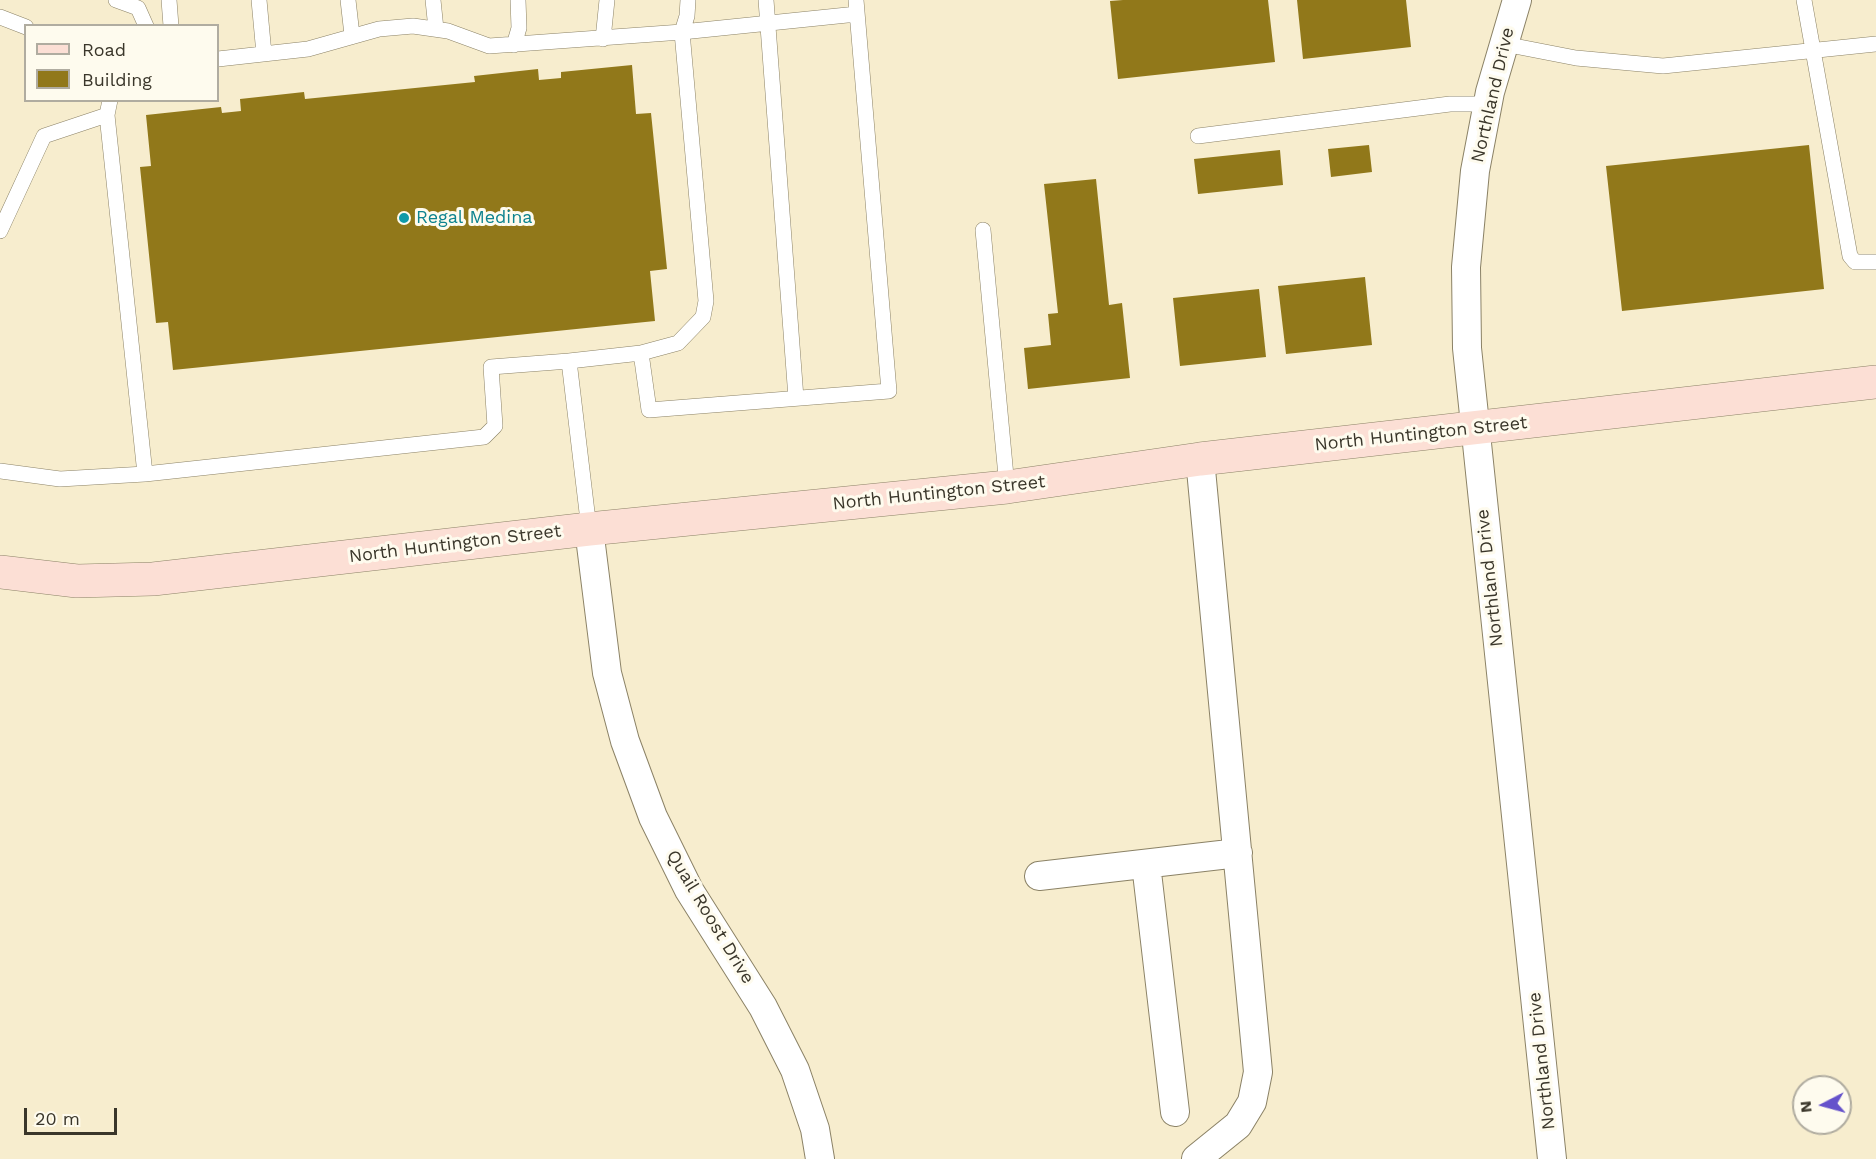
<!DOCTYPE html>
<html>
<head>
<meta charset="utf-8">
<style>
  body { margin:0 }
  #map { position:relative; width:1876px; height:1159px; overflow:hidden; background:#f7edce; font-family:"Work Sans",sans-serif }
  canvas { display:block }
  .legend { position:absolute; left:24px; top:24px; width:195px; height:78px; box-sizing:border-box; background:#fefbee; border:2px solid #b0aca0; margin:0; padding:8px 10px; list-style:none; font-size:18px; color:#3a362a }
  .legend li { display:flex; align-items:center; gap:12px; height:30px }
  .legend b { width:30px; border:2px solid #b0aca0 }
  .north { position:absolute; left:1792px; top:1075px; width:60px; height:60px; box-sizing:border-box; background:#fefbee; border:2px solid #b0aca0; border-radius:50%; rotate:264deg; font-size:16px; font-weight:700; line-height:24px; text-align:center; color:#3a362a }
  .north::after { content:''; display:block; margin:auto; width:21px; height:27px; background:#6552cb; clip-path:polygon(50% 0,100% 100%,50% 72%,0 100%) }
  .scale { position:absolute; left:24px; top:1108px; width:93px; height:27px; box-sizing:border-box; border:3px solid #3a362a; border-top:0; padding-left:8px; font-size:18px; line-height:21px; white-space:nowrap; color:#3a362a; -webkit-text-stroke:4px #fefbee; paint-order:stroke }
</style>
</head>
<body>
<div id="map">
<canvas width="1876" height="1159"></canvas>
<ul class="legend">
<li><b style="height:8px;background:#fcdfd5"></b>Road</li>
<li><b style="height:16px;background:#91781a"></b>Building</li>
</ul>
<div class="north">N</div>
<div class="scale">20 m</div>
</div>
<script>
const c = document.querySelector('canvas').getContext('2d');
c.lineJoin = 'round';
function fillPath(path, color) { c.fillStyle = color; c.fill(path, 'evenodd'); }
const shape = rows => new Path2D(rows.map(r => 'M' + r).join(''));
function stroke(path, color, width, dash) { c.strokeStyle = color; c.lineWidth = width; c.lineCap = dash ? 'butt' : 'round'; c.setLineDash(dash || []); c.stroke(path); }
function drawText(font, color, halo, rows, align = 'center') {
  c.font = font + ' "Work Sans",sans-serif'; c.lineWidth = 6; c.setLineDash([]); c.textBaseline = 'middle'; c.strokeStyle = halo; c.fillStyle = color; for (const [text, x, y, turn = 0] of rows) {
    c.save(); c.translate(x, y); c.rotate((+turn || 0) * Math.PI / 180); c.textAlign = isNaN(turn) ? turn : align; if (halo) c.strokeText(text, 0, 0); c.fillText(text, 0, 0); c.restore();
  }
}
fillPath(shape([
  [1123,0,1268,0,1275,62,1118,79,1110,1],
  [1297,0,1406,0,1411,47,1303,59],
  [632,65,636,114,651,113,667,269,650,271,655,321,173,370,168,322,156,323,140,167,151,166,146,115,221,107,222,113,241,111,240,99,304,92,305,99,475,82,474,76,538,69,539,80,561,78,561,72],
  [1369,145,1372,172,1331,177,1328,149],
  [1809,145,1824,289,1622,311,1606,166],
  [1280,150,1283,185,1198,194,1194,159],
  [1096,179,1109,305,1122,303,1130,378,1028,389,1024,348,1051,345,1048,314,1058,313,1044,184],
  [1365,277,1372,345,1286,354,1278,286],
  [1259,289,1266,357,1180,366,1173,298]
]), '#91781a');
const lane = shape([
  [116,0,138,8,146,26],
  [169,0,171,26],
  [259,0,264,54],
  [348,0,352,35],
  [433,0,436,29],
  [688,0,687,16,682,32,857,14],
  [766,0,796,398],
  [1804,0,1850,256,1855,262,1876,262],
  [0,17,26,27],
  [603,39,607,0],
  [1504,44,1576,58,1663,66,1876,44],
  [514,45,519,28,518,0],
  [218,59,308,49,379,29,413,26,448,31,489,46,682,32,706,301,703,317,678,343,641,353],
  [110,100,107,115,145,474,484,437,495,426,491,367,569,361,589,529],
  [1198,136,1450,104,1487,104],
  [983,230,1007,487],
  [0,231,44,136,107,115],
  [569,361,641,353,649,410,889,391,856,0],
  [0,471,60,479,145,474]
]);
const street = shape([
  [1517,0,1490,92,1475,171,1466,267,1467,348,1552,1159],
  [589,529,607,673,625,741,653,817,689,890,763,1007,795,1070,815,1129,820,1159],
  [1146,864,1175,1112],
  [1039,876,1238,853],
  [1196,1159,1238,1125,1252,1102,1258,1072,1200,459]
]);
const secondary = shape([
  [0,572,77,581,153,579,589,529,1007,487,1200,459,1876,382]
]);
stroke(lane, '#8b8266', 16);
stroke(street, '#8b8266', 30);
stroke(secondary, '#8b8266', 34);
stroke(lane, '#fff', 15);
stroke(street, '#fff', 28);
stroke(secondary, '#fcdfd5', 33);
for (const [x, y, r, color] of [
  [404,218,6,"#0f9aa8"]
]) { const dot = new Path2D(); dot.arc(x, y, r, 0, 2 * Math.PI); c.fillStyle = color; c.fill(dot); stroke(dot, '#fefbee', 2); }
drawText('18px', '#3a362a', '#fefbee', [
  ["Northland Drive",1493,95,-77],
  ["North Huntington Street",1421,434,-6],
  ["North Huntington Street",939,493,-6],
  ["North Huntington Street",455,544,-7],
  ["Northland Drive",1490,578,-96],
  ["Quail Roost Drive",710,917,59],
  ["Northland Drive",1542,1061,-96]
]);
drawText('18px', '#0d838f', '#fefbee', [
  ["Regal Medina",416,218]
], 'left');
</script>
</body>
</html>
